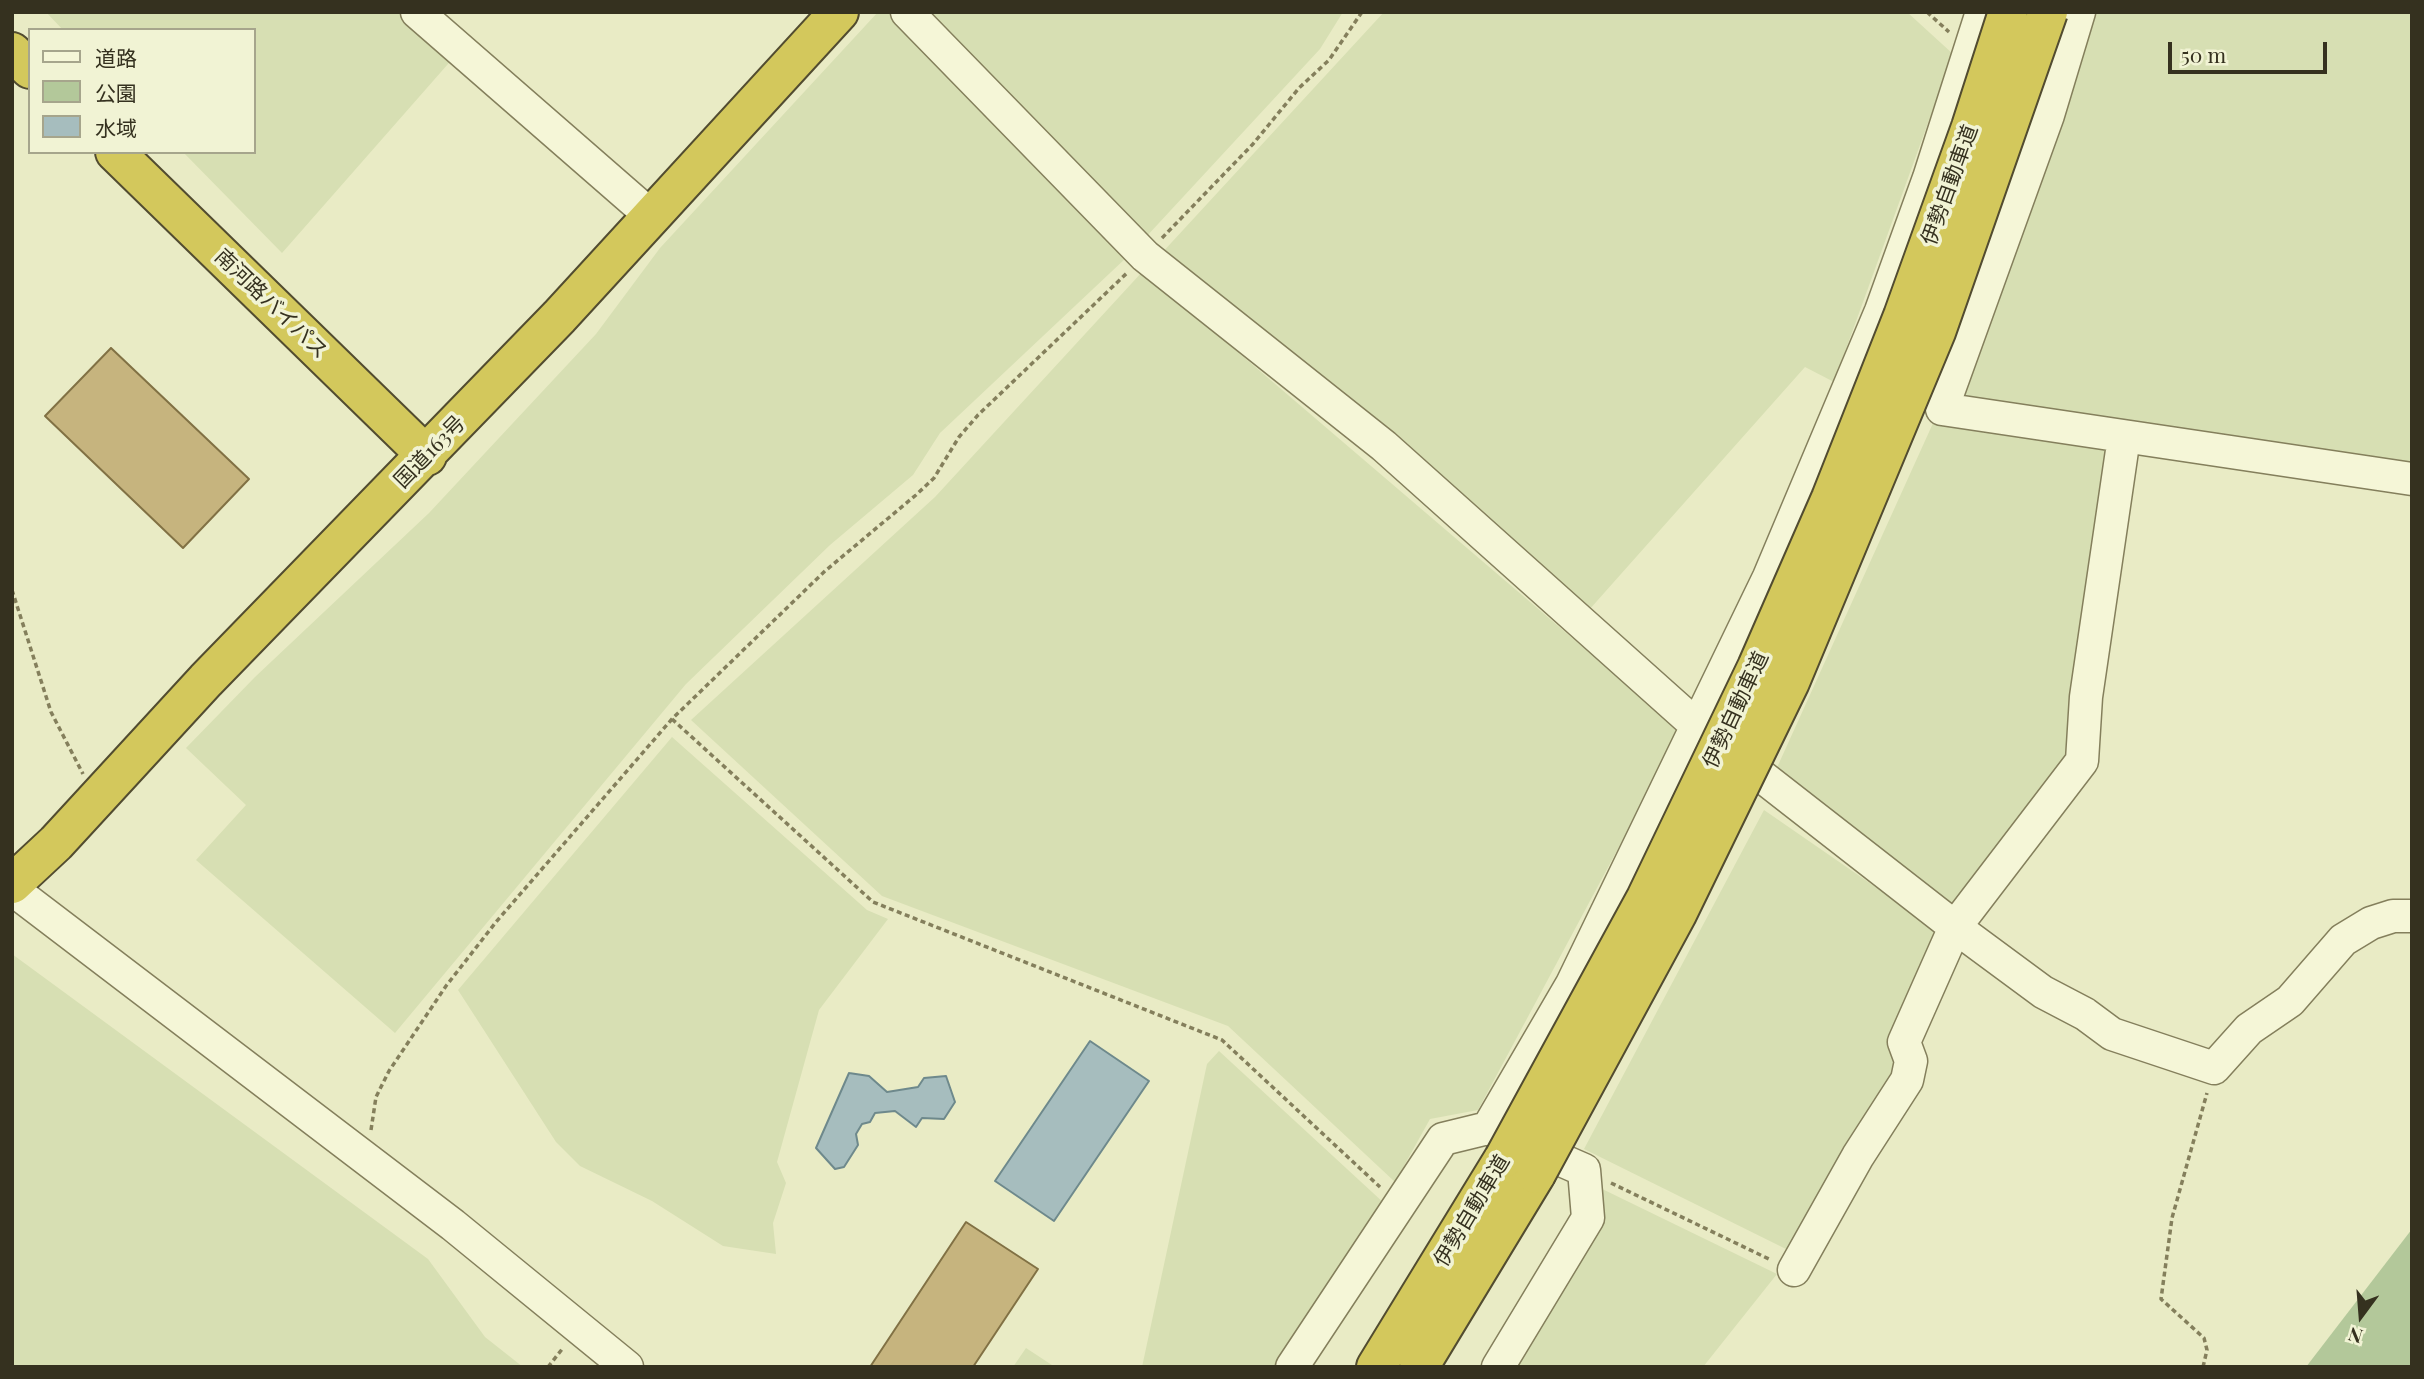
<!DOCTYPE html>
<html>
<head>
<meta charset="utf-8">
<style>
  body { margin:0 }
  #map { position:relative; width:2424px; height:1379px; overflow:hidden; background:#e9ebc5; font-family:"Playfair Display","Noto Sans JP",serif }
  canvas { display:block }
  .frame { position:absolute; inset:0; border:14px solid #35311f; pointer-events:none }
  .legend { position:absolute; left:28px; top:28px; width:228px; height:126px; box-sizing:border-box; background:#f1f3d4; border:2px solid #a6a58c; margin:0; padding:9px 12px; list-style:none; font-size:21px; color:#35311f }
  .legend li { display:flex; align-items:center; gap:14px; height:35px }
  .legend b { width:35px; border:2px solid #a6a58c }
  .north { position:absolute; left:2326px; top:1281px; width:70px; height:70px; -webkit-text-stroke:5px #f1f3d4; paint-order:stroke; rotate:196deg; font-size:19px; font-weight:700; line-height:28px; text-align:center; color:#35311f }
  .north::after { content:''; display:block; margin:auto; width:24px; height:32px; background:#35311f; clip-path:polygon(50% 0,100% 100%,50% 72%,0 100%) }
  .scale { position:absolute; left:2168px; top:42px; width:159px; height:32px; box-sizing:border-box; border:4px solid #35311f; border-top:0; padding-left:9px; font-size:21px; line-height:24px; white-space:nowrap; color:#35311f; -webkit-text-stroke:5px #f1f3d4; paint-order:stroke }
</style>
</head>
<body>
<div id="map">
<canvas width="2424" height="1379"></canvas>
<div class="frame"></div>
<ul class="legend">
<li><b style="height:9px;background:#f5f6d7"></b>道路</li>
<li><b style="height:19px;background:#b3c89a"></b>公園</li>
<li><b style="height:19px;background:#a6bdbe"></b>水域</li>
</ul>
<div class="north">N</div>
<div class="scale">50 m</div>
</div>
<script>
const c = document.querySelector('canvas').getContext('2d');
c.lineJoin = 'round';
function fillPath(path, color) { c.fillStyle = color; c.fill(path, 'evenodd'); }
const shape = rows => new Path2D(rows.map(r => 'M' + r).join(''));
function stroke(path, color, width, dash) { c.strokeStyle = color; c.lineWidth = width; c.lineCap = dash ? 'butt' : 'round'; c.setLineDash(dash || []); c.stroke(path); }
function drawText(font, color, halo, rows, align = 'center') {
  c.font = font + ' "Playfair Display","Noto Sans JP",serif'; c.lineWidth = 7; c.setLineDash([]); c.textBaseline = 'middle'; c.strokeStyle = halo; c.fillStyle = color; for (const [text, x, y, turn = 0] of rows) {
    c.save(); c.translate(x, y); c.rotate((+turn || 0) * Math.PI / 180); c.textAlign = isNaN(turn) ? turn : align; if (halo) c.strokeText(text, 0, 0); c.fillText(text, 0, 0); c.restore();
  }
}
fillPath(shape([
  [46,12,403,12,455,56,282,253,183,152,254,152,254,30,63,30],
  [878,12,893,12,1127,257,940,433,913,475,830,545,686,684,395,1033,196,860,246,805,186,748,255,677,429,513,596,334,660,248],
  [930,12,1343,12,1320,49,1146,237],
  [1384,12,1907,12,1953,54,1834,382,1805,367,1589,610,1160,255],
  [2092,12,2412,12,2412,468,1959,398],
  [1143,271,1681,731,1478,1110,1430,1119,1395,1182,1228,1026,882,896,691,720,935,497],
  [1934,421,2113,447,2069,757,1957,907,1775,772],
  [672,737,867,910,888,919,819,1010,777,1162,786,1183,773,1223,776,1254,723,1246,652,1201,580,1166,556,1142,458,990],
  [1764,810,1942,933,1889,1046,1899,1071,1790,1251,1584,1149],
  [12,954,428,1259,485,1337,523,1367,12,1367],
  [1219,1051,1385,1204,1276,1367,1142,1367,1207,1064],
  [1594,1185,1777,1274,1703,1367,1513,1367,1599,1227,1603,1204],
  [1026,1348,1055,1367,1013,1367]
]), '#d7dfb3');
fillPath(shape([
  [2412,1229,2412,1367,2306,1367]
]), '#b3c89a');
const water = shape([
  [1090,1041,1149,1081,1054,1221,995,1181,1090,1041],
  [849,1073,869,1076,887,1092,918,1087,924,1078,946,1076,955,1102,944,1119,922,1118,916,1127,895,1111,875,1113,870,1122,862,1124,856,1134,858,1145,844,1167,835,1169,816,1148,849,1073]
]);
fillPath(water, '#a6bdbe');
stroke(water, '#6e898c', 2);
const building = shape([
  [111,348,249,479,183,548,45,416,111,348],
  [966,1222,1038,1269,973,1367,870,1367,966,1222]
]);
fillPath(building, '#c6b47e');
stroke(building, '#817144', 2);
const minor = shape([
  [417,12,650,215],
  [907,12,1145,256,1384,446,1696,725,1955,927,2043,992,2085,1014,2112,1034,2214,1068,2249,1029,2290,1001,2343,940,2371,923,2393,916,2412,916],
  [2079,12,2048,115,1942,409,2412,479],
  [12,889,453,1225,627,1367],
  [1488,1128,1572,984,1769,577,1881,311,1929,178,1982,12],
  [1794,1270,1858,1156,1907,1080,1911,1061,1904,1042,1955,927,2082,761,2086,697,2124,437],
  [1292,1367,1443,1139,1488,1128,1584,1170,1588,1218,1498,1367]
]);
const highway = shape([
  [12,52,30,69],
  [115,152,427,456],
  [12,884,56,843,206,680,559,317,839,12],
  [1376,1367,1504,1158],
  [1419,1367,1536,1174]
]);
stroke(minor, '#847f5c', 35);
stroke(highway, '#524c30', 42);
stroke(shape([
  [1927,12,1949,32],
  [1162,238,1253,144,1299,88,1329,60,1362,12],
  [12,590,51,712,83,774],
  [672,719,873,902,1222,1040,1380,1187],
  [371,1130,376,1097,389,1071,446,986,496,922,672,719,825,571,916,495,934,478,959,437,978,415,1127,273],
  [1611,1183,1771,1260],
  [548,1367,563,1348],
  [2203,1367,2207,1350,2204,1338,2161,1299,2172,1218,2207,1093]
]), '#847f5c', 3.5, [5, 3.5]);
stroke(minor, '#f5f6d7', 32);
stroke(highway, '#d3c85c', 38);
const highwayBridge = shape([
  [1504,1158,1646,898,1757,667,1831,498,1903,316,1971,127,2008,12],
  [1536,1174,1677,914,1790,682,1936,332,2048,12]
]);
stroke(highwayBridge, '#524c30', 42, []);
stroke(highwayBridge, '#d3c85c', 38);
drawText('21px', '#35311f', '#f1f3d4', [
  ["伊勢自動車道",1950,185,-70],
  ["南河路バイパス",271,304,44],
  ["国道163号",430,452,-46],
  ["伊勢自動車道",1736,710,-65],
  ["伊勢自動車道",1472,1211,-59]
]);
</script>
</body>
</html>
